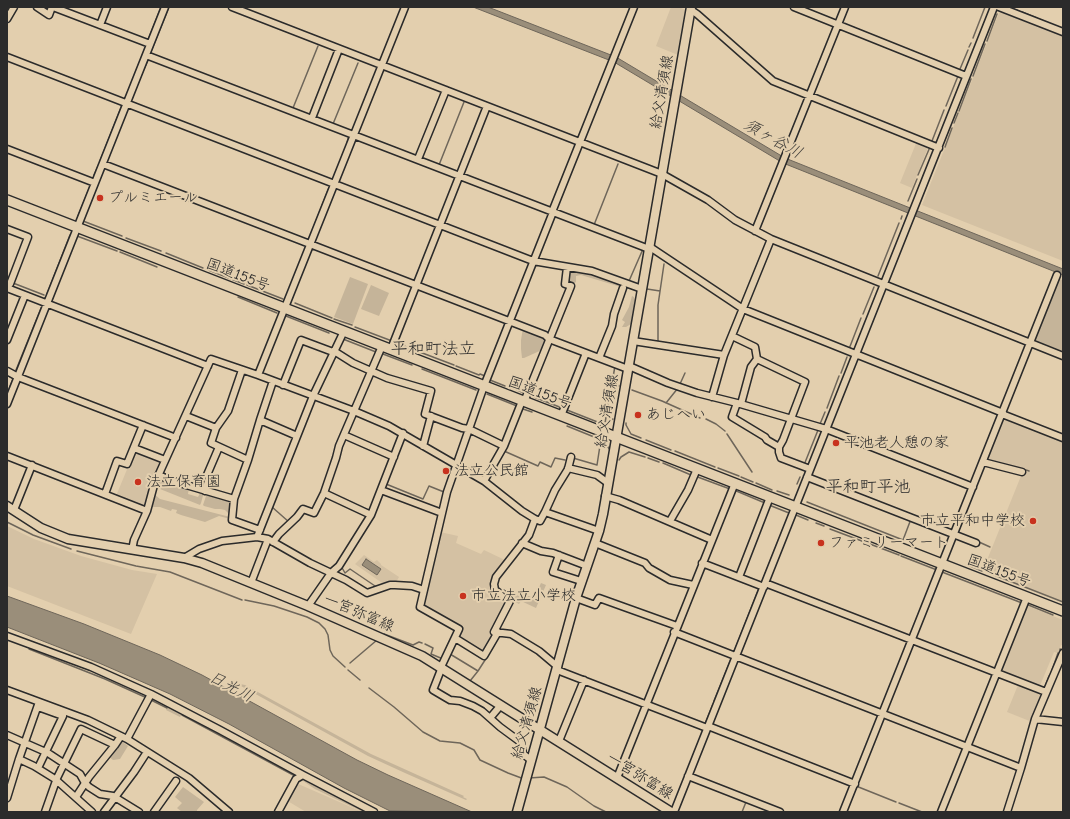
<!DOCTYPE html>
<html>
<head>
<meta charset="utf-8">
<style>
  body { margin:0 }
  #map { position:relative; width:1070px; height:819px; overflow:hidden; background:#e3cfae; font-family:"Comic Neue",sans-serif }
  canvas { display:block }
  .frame { position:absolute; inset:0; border:8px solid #2b2b2b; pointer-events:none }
</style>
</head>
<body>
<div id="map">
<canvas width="1070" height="819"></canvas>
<div class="frame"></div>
</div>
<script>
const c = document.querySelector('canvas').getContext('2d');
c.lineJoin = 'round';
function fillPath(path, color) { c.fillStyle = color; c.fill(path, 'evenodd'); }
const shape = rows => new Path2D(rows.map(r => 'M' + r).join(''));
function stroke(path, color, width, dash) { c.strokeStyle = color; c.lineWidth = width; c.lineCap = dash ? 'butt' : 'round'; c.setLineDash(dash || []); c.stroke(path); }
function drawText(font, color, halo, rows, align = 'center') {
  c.font = font + ' "Comic Neue","Klee One",sans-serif'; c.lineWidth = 4; c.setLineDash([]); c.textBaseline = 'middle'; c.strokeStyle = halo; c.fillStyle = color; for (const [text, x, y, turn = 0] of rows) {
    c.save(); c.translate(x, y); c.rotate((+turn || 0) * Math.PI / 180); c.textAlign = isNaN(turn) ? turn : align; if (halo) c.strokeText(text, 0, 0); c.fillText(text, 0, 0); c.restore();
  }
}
fillPath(shape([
  [671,7,679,7,686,10,678,55,656,46],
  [1002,12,1063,36,1063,261,922,205,999,13],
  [917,141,929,145,912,188,900,183],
  [1004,416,1063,441,1063,602,983,570,1023,471,1028,472,1029,471,987,460,986,459],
  [135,450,162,460,146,508,116,496],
  [7,526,34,539,81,556,132,570,157,574,131,634,7,586],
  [440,532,458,536,456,543,481,554,484,550,507,561,493,583,507,600,495,636,485,652,482,653,459,639,458,636,462,627,457,624,452,623,425,608,423,604],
  [364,555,374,562,377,560,381,564,381,565,399,577,395,584,385,585,355,564],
  [1025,605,1063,620,1063,646,1061,645,1058,653,1054,652,1039,688,999,672],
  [1018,685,1042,695,1032,722,1007,712],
  [296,783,360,811,306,812,286,800]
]), '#d4c1a3');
fillPath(shape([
  [568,269,579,270,593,275,621,284,621,287,581,275,576,276,576,282,572,285,567,283],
  [350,277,368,284,353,324,334,317],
  [1058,279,1063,280,1063,351,1035,340,1034,339],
  [371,285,389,293,379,316,361,309],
  [632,296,634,297,635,300,631,324,626,327,622,327,625,322,622,320,629,307],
  [523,328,546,337,547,340,544,349,524,358,522,358,521,349,521,340],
  [161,479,189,487,188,494,198,497,201,491,204,492,201,503,200,505,155,487,158,481],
  [207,493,233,500,231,514,229,514,225,510,220,509,215,509,204,506,203,505],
  [154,494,160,499,230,517,230,519,219,516,205,522,181,515,176,513,177,510,172,509,171,511,160,507,150,507],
  [541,583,546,585,536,608,521,601,519,604,512,600,516,595,522,597,523,594,534,598],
  [240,684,245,685,371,754,464,796,463,797,467,799,466,800,405,773,368,756,241,686,239,685],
  [168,706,299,775,297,777,182,714,180,717,166,710],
  [120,740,128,746,120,759,113,760,109,757],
  [305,778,371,812,361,811,315,789,303,781],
  [183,787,204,802,197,810,197,812,182,812,177,808,182,803,175,797]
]), '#c5b499');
const water = shape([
  [473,7,488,7,616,57,785,158,1063,269,1063,275,783,163,614,62,473,7],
  [366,559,381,569,377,575,362,565,366,559],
  [7,596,84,624,160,655,202,675,357,760,388,775,472,812,390,811,344,788,229,724,170,694,99,663,7,627,7,596]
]);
fillPath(water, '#9a8e7a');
stroke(water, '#6e665a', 1);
stroke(shape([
  [1008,7,1019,11],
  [1022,12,1037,18],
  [1039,19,1051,24],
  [1053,25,1063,29],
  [973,38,985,7],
  [148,40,161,7],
  [987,41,997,14],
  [969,47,971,43],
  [150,54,169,7],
  [960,69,968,50],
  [973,76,985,44],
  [135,89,149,58],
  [125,99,146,46],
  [946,106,958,76],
  [293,108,318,46],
  [959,111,971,79],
  [954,123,958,113],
  [333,124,358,63],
  [932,141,944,110],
  [347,143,349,135],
  [945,147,952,128],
  [100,161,122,105],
  [439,165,464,102],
  [94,175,99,164],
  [918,175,930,147],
  [333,179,345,149],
  [908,201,917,179],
  [78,216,91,184],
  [901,219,902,216],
  [83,221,122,236],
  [594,225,618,164],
  [126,238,161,251],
  [306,240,309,239,330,185],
  [120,252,157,267],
  [166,253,203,268],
  [654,253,739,310],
  [206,269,244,284],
  [878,276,899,223],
  [629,281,643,249],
  [13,283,44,295],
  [247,285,283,299],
  [647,289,660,291],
  [47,294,70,235],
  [238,297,277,313],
  [51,302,77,236,117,251],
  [295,303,332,318],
  [863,314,874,287],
  [286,316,329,333],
  [334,319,352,325],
  [355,327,392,341],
  [343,339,376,352],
  [658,342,658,305,664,264],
  [396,343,454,365],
  [849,349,861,318],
  [383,354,412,365],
  [456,366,479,375,480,374,485,376],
  [422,369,476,390],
  [16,370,42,306],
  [841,373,847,357],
  [7,375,12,378],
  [490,380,505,386],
  [612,383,619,386],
  [680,384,685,373],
  [517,390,524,393],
  [632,390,662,401,700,418],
  [7,394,13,379],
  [487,394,517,406],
  [529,395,562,408],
  [666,403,678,388],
  [827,408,839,376],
  [523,409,532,412],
  [567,410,600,423],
  [706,419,716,424,725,431],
  [605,423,615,366],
  [605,423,613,419],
  [626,423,626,425,631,434,641,438],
  [820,424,825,412],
  [467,426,478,394],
  [567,426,604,441,610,450,610,453],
  [727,434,752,472],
  [646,440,671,450],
  [504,451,538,466,540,462,551,467,555,458,565,460],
  [675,451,715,467],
  [573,458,597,465,601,439],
  [648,458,659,462],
  [619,460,621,457,629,452,645,457],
  [663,463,691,475],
  [804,465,818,430],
  [718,468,739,476],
  [1023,469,1029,471],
  [695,476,730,489],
  [741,477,753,482],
  [756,483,772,490],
  [386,484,423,499,429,486,444,492],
  [797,484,800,477],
  [734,490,765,503],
  [777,491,789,495],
  [807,502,903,540,911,519],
  [769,505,789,513],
  [272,507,289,522],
  [796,515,808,520],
  [7,522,33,535,71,549],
  [816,523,824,526],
  [830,529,899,555],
  [979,542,990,547],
  [77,551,136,566,170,572,242,600],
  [901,556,937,570],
  [968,565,982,571],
  [341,566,345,573,350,569,378,588],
  [942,572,1022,603],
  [989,573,1063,602],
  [761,584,789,514],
  [245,600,274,606,307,617,319,623,325,629,328,635,330,650,333,656,345,667],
  [1026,604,1053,615],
  [384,634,413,645,419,642,422,643],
  [425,644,433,648,431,654,443,659],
  [29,649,105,679,147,698],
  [1060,650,1060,649,1063,650],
  [734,652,759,588],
  [450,654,478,671,487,657],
  [350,663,377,640],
  [348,670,360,680],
  [1051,673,1058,653],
  [470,681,478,671],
  [369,688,394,707,423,732,440,741,460,743,474,750,480,760,508,773,524,779],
  [1044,689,1049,676],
  [151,700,167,708],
  [29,701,37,704],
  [714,701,731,659],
  [182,715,295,776],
  [705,724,713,704],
  [529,778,544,777,567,787,594,806,606,812],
  [856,786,896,802],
  [899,803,922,812],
  [742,812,746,802,747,802]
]), '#6e665a', 1.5);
const minor = shape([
  [37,7,49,15,52,7],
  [53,7,150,44],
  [232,7,662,174,708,200,735,220,771,239,1063,356],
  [794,7,966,76],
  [999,7,1063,32],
  [691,10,697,14,773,81,939,148],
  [7,19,14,7],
  [100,25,107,7],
  [146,55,649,249],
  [7,57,533,261,592,271,642,289],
  [312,118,339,49],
  [7,149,95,183],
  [418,159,446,90],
  [103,164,545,335,549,339,628,369],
  [552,212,634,7],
  [7,229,28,237,10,284],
  [755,231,845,7],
  [650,247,743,309,1003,413],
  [7,288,208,366],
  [732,336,755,347,757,359,805,382,783,440,779,447,779,452,781,458,810,469],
  [7,340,25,295],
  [633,341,724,355],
  [391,349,487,106],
  [334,351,353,363,387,378,431,391,425,414,462,428,469,429,504,446],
  [599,358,612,326,614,314,623,288],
  [629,366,668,383,697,393,737,403,826,429,973,487],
  [242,370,228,411,216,428,211,443,248,460,260,420,297,436],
  [7,371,18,377,176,438],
  [258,375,405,7],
  [283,385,301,340,333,352],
  [712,397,724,355,771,239],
  [524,402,571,286,565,284,567,267],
  [737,403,732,417,765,437,767,440,779,447],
  [7,404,165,7],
  [741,404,751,367,757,359],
  [1002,414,1063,438],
  [186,416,216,428],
  [561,416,586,353],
  [260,420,273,381],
  [344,435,394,457],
  [423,446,431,416],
  [134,448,165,460],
  [7,456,147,511],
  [248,460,234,499,232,520,260,530],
  [983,462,1022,472],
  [568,468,597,475,608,483],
  [158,475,176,482,234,499],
  [807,477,976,543],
  [484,481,504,446,522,401],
  [381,490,442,513],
  [205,491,209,477,207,475,219,447],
  [324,493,371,515],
  [105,494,117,461,127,464,143,425],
  [605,496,619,500,712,540],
  [14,510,32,465],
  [545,512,555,490,568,469,571,457],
  [535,519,529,535,496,577,494,584,495,590,510,601,494,632,511,634,539,651,558,667],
  [670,521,688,490,697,469],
  [257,537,313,396,344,331],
  [273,542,279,534,297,517,303,509,314,513,324,493,336,458,339,446,382,346],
  [522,543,541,551,553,553,587,566],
  [595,543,645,563,649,568,670,580,693,585],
  [132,550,134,540,147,511,154,485,211,359,258,375,354,411,389,426,484,481,522,511,535,519,540,521,545,512,599,531],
  [559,555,553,572,581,581],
  [184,558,199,549,222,541,257,537,268,539,310,563,346,580,367,593,390,585,395,585,412,586,424,590],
  [702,563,764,587],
  [739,577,770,497],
  [251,583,268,539],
  [765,583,1046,692],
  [576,598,595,605,599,598,677,626],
  [308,606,331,573,339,566,371,515,403,433],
  [674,632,1021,768,1035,719,1063,653],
  [7,636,91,667,151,694,220,730,303,775,374,812],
  [455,638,484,656,498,632],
  [441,667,459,629,420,607,447,492,484,386,553,212],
  [442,667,433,690,450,700,460,701,473,706,482,711,500,727,519,741,521,744,523,754,531,760],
  [557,670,707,728],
  [7,690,88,720,127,739,189,778,229,812],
  [490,718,501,705],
  [1035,719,1063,722],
  [708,726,855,784],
  [7,735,48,753,80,774,85,783,89,787,100,794,113,796,139,812],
  [127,739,151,694],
  [559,741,584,680],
  [19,759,34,766,55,779,92,812],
  [38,768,63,716,38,707],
  [688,776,780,812],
  [617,778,735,483],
  [76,797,89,777,115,745,121,736],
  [7,798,19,759,39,702],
  [45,812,57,778,81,729,115,745],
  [104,812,134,772,147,752],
  [154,812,176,781],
  [278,812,296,779,303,775],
  [674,812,994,7],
  [843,812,1057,275],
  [941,812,1027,597],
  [1007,812,1021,768]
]);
const major = shape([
  [7,506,41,528,68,539,184,558,202,563,308,606,422,656,671,812],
  [517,812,576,598,599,531,603,514,691,7]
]);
const highway = shape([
  [7,200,1063,611]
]);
stroke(minor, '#2b2b2b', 9);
stroke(major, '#2b2b2b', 11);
stroke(highway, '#2b2b2b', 12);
stroke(minor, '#e3cfae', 6);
stroke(major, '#e3cfae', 8);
stroke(highway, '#e3cfae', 9);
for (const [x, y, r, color] of [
  [100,198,4,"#c8321e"],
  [638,415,4,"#c8321e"],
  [836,443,4,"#c8321e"],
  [446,471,4,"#c8321e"],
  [138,482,4,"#c8321e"],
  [1033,521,4,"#c8321e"],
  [821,543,4,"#c8321e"],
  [463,596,4,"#c8321e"]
]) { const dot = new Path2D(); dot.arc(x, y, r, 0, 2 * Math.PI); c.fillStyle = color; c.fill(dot); stroke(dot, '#e3cfae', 1.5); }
drawText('15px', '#2b2b2b', '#e3cfae', [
  ["給父清須線",662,92,-80],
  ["国道155号",238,275,21],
  ["国道155号",540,393,21],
  ["給父清須線",607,411,-80],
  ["国道155号",999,571,21],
  ["一宮弥富線",359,613,23],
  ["給父清須線",527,723,-74],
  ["一宮弥富線",640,776,32]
]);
drawText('15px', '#2b2b2b', '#e3cfae', [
  ["プルミエール",108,198],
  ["あじへい",646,415],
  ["平池老人憩の家",844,443],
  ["法立公民館",454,471],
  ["法立保育園",146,482],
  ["市立平和中学校",1025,521,"right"],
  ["ファミリーマート",829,543],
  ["市立法立小学校",471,596]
], 'left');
drawText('italic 16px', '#413f3b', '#e3cfae', [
  ["須ヶ谷川",773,139,29],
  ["日光川",231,687,28]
]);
drawText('17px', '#2b2b2b', '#e3cfae', [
  ["平和町法立",433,349],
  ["平和町平池",868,487]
]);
</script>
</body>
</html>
